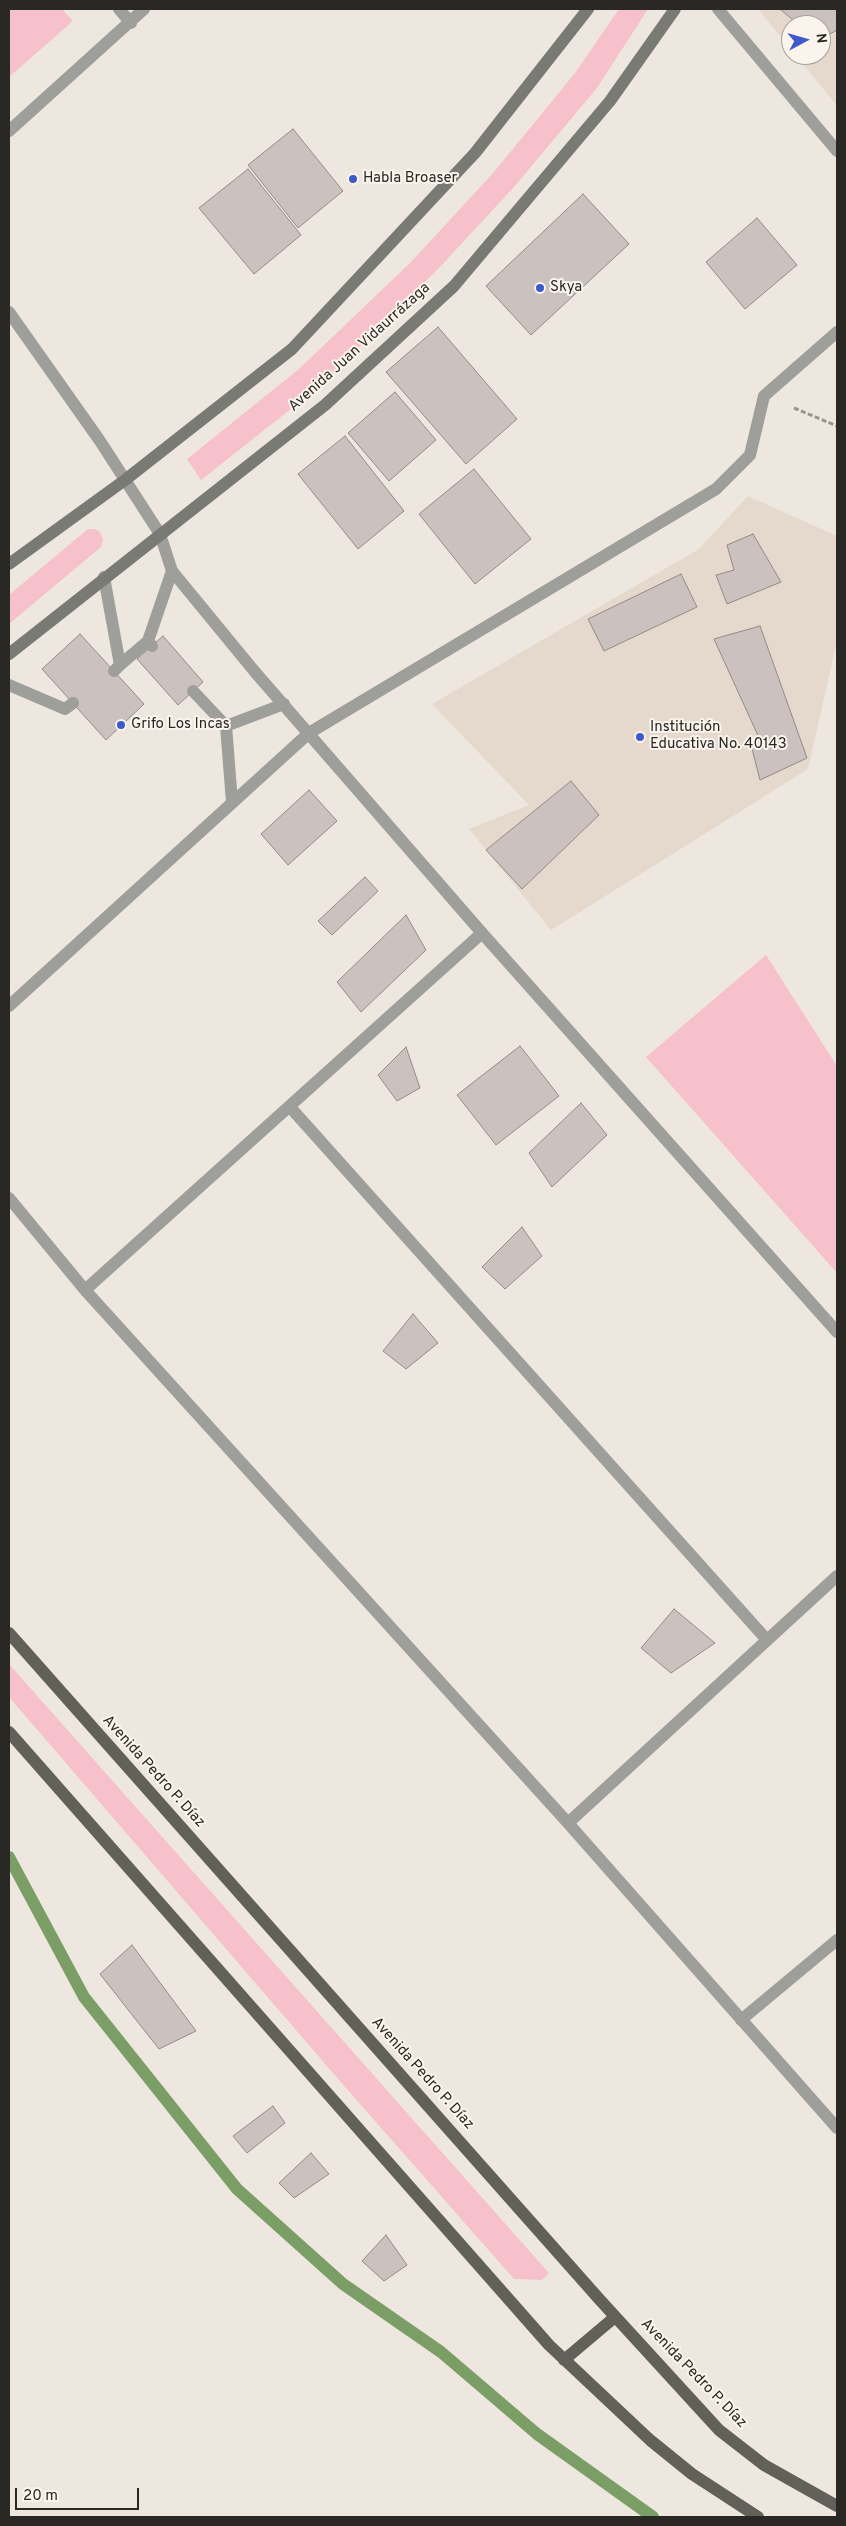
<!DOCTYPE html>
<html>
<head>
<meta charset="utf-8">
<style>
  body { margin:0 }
  #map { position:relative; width:846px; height:2526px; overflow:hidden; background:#eee7df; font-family:Overpass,sans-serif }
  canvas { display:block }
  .frame { position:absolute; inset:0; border:10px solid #2a2825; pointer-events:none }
  .north { position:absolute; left:781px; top:15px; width:50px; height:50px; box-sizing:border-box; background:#fbf4ed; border:1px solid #a7a29d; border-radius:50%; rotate:84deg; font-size:14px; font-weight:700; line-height:20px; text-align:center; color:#2a2825 }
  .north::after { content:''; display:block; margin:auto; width:18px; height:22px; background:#3e59cc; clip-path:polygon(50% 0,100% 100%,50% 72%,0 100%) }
  .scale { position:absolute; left:15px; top:2488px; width:124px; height:22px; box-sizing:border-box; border:2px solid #2a2825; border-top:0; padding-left:6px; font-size:15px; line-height:18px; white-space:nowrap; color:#2a2825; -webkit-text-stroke:4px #fbf4ed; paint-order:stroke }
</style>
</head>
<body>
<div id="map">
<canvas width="846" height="2526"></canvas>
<div class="frame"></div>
<div class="north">N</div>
<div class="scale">20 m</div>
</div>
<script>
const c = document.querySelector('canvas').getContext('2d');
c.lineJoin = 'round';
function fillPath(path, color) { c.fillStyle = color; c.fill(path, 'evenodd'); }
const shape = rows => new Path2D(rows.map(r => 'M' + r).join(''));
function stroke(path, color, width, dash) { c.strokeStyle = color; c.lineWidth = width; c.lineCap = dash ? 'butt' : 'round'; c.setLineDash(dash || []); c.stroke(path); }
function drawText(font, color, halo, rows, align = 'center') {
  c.font = font + ' Overpass,sans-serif'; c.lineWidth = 4; c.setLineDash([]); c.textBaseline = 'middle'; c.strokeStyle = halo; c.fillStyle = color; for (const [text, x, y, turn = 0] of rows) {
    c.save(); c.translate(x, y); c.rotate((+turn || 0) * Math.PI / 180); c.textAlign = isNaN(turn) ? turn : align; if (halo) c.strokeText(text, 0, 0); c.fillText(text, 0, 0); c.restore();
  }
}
fillPath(shape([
  [758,9,837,9,837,106,796,55,821,55,821,25,791,25,791,49],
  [748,496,837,536,837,641,808,769,551,930,469,829,529,805,432,704,699,549]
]), '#e5d9cd');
fillPath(shape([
  [9,9,62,9,73,21,9,77],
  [619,9,648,9,597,88,514,187,439,268,320,386,201,480,187,459,299,369,411,262,494,172,575,73],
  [88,529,95,529,100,532,103,540,101,547,9,624,9,595],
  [766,955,837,1066,837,1273,646,1057],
  [9,1664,549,2273,542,2280,514,2279,339,2080,9,1697]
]), '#f7c1cb');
stroke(shape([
  [9,1857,84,1997,237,2189,343,2284,441,2352,537,2434,653,2517]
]), '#7b9e67', 12);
const building = shape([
  [780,9,837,9,837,30,821,39,821,25,799,25,780,9],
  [293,129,343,191,298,228,248,165,293,129],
  [248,169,301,235,254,274,199,208,248,169],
  [583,194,629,244,531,335,486,286,583,194],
  [757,218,797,265,745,309,706,262,757,218],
  [438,327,517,419,466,464,386,372,438,327],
  [395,392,436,440,389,481,348,433,395,392],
  [345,436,404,511,358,549,298,474,345,436],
  [474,469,531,539,475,584,419,514,474,469],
  [753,534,781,582,727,604,716,575,734,570,727,545,753,534],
  [681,574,697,607,604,651,588,619,681,574],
  [760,626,807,758,760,780,751,745,760,740,714,639,760,626],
  [80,634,144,704,106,740,42,669,80,634],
  [163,636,203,682,178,705,137,659,163,636],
  [571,781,599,815,522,889,486,850,571,781],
  [309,790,337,821,288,865,261,834,309,790],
  [365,877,378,891,332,935,318,921,365,877],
  [406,915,426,950,361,1012,337,982,406,915],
  [520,1046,559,1096,496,1145,457,1095,520,1046],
  [406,1047,420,1088,397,1101,378,1075,406,1047],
  [581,1103,607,1135,552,1187,529,1153,581,1103],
  [522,1227,542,1256,505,1289,482,1267,522,1227],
  [413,1314,438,1343,406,1369,383,1351,413,1314],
  [674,1609,715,1643,671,1673,641,1648,674,1609],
  [132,1945,196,2031,159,2049,100,1974,132,1945],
  [273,2106,285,2123,247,2153,233,2136,273,2106],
  [311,2153,329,2174,294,2198,279,2183,311,2153],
  [386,2235,407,2265,384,2281,362,2261,386,2235]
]);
fillPath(building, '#cbc1be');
stroke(building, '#948a87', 1);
stroke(shape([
  [794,408,837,426]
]), '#99948e', 3, [5, 2.5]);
stroke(shape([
  [104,577,120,665,114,671],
  [152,646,148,641,172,571],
  [120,665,148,641],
  [9,685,65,709,73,703],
  [193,691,226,726,284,704],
  [226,726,232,802]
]), '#9e9e9a', 12);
stroke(shape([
  [119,9,131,23],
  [718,9,837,151],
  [9,131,144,9],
  [9,312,100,441,160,534,172,571,255,672,482,933,837,1332],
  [9,1006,309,733,716,489,750,455,764,396,837,332],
  [290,1107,767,1640],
  [9,1198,85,1290,568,1823,837,2128],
  [85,1290,482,933],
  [568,1823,837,1576],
  [741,2020,837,1940]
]), '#9e9e9a', 12);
stroke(shape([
  [9,564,125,480,292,349,475,153,588,9],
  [9,654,325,405,454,286,610,101,675,9]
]), '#7a7a74', 12);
stroke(shape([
  [9,1633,600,2300,719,2430,764,2465,837,2506],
  [9,1732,549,2345,650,2440,692,2474,758,2517],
  [564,2360,615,2317]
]), '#61615a', 12);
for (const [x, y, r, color] of [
  [353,179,5,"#3e59cc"],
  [540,288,5,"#3e59cc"],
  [121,725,5,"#3e59cc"],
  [640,737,5,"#3e59cc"]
]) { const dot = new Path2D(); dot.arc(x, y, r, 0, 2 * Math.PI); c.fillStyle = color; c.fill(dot); stroke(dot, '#fbf4ed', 2); }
drawText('15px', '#2a2825', '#fbf4ed', [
  ["Habla Broaser",363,179],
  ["Skya",550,288],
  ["Grifo Los Incas",131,725],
  ["Institución",650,728],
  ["Educativa No. 40143",650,745]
], 'left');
drawText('15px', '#2a2825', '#fbf4ed', [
  ["Avenida Juan Vidaurrázaga",360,348,-42],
  ["Avenida Pedro P. Díaz",153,1772,48],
  ["Avenida Pedro P. Díaz",422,2074,48],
  ["Avenida Pedro P. Díaz",693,2374,46]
]);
</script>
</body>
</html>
